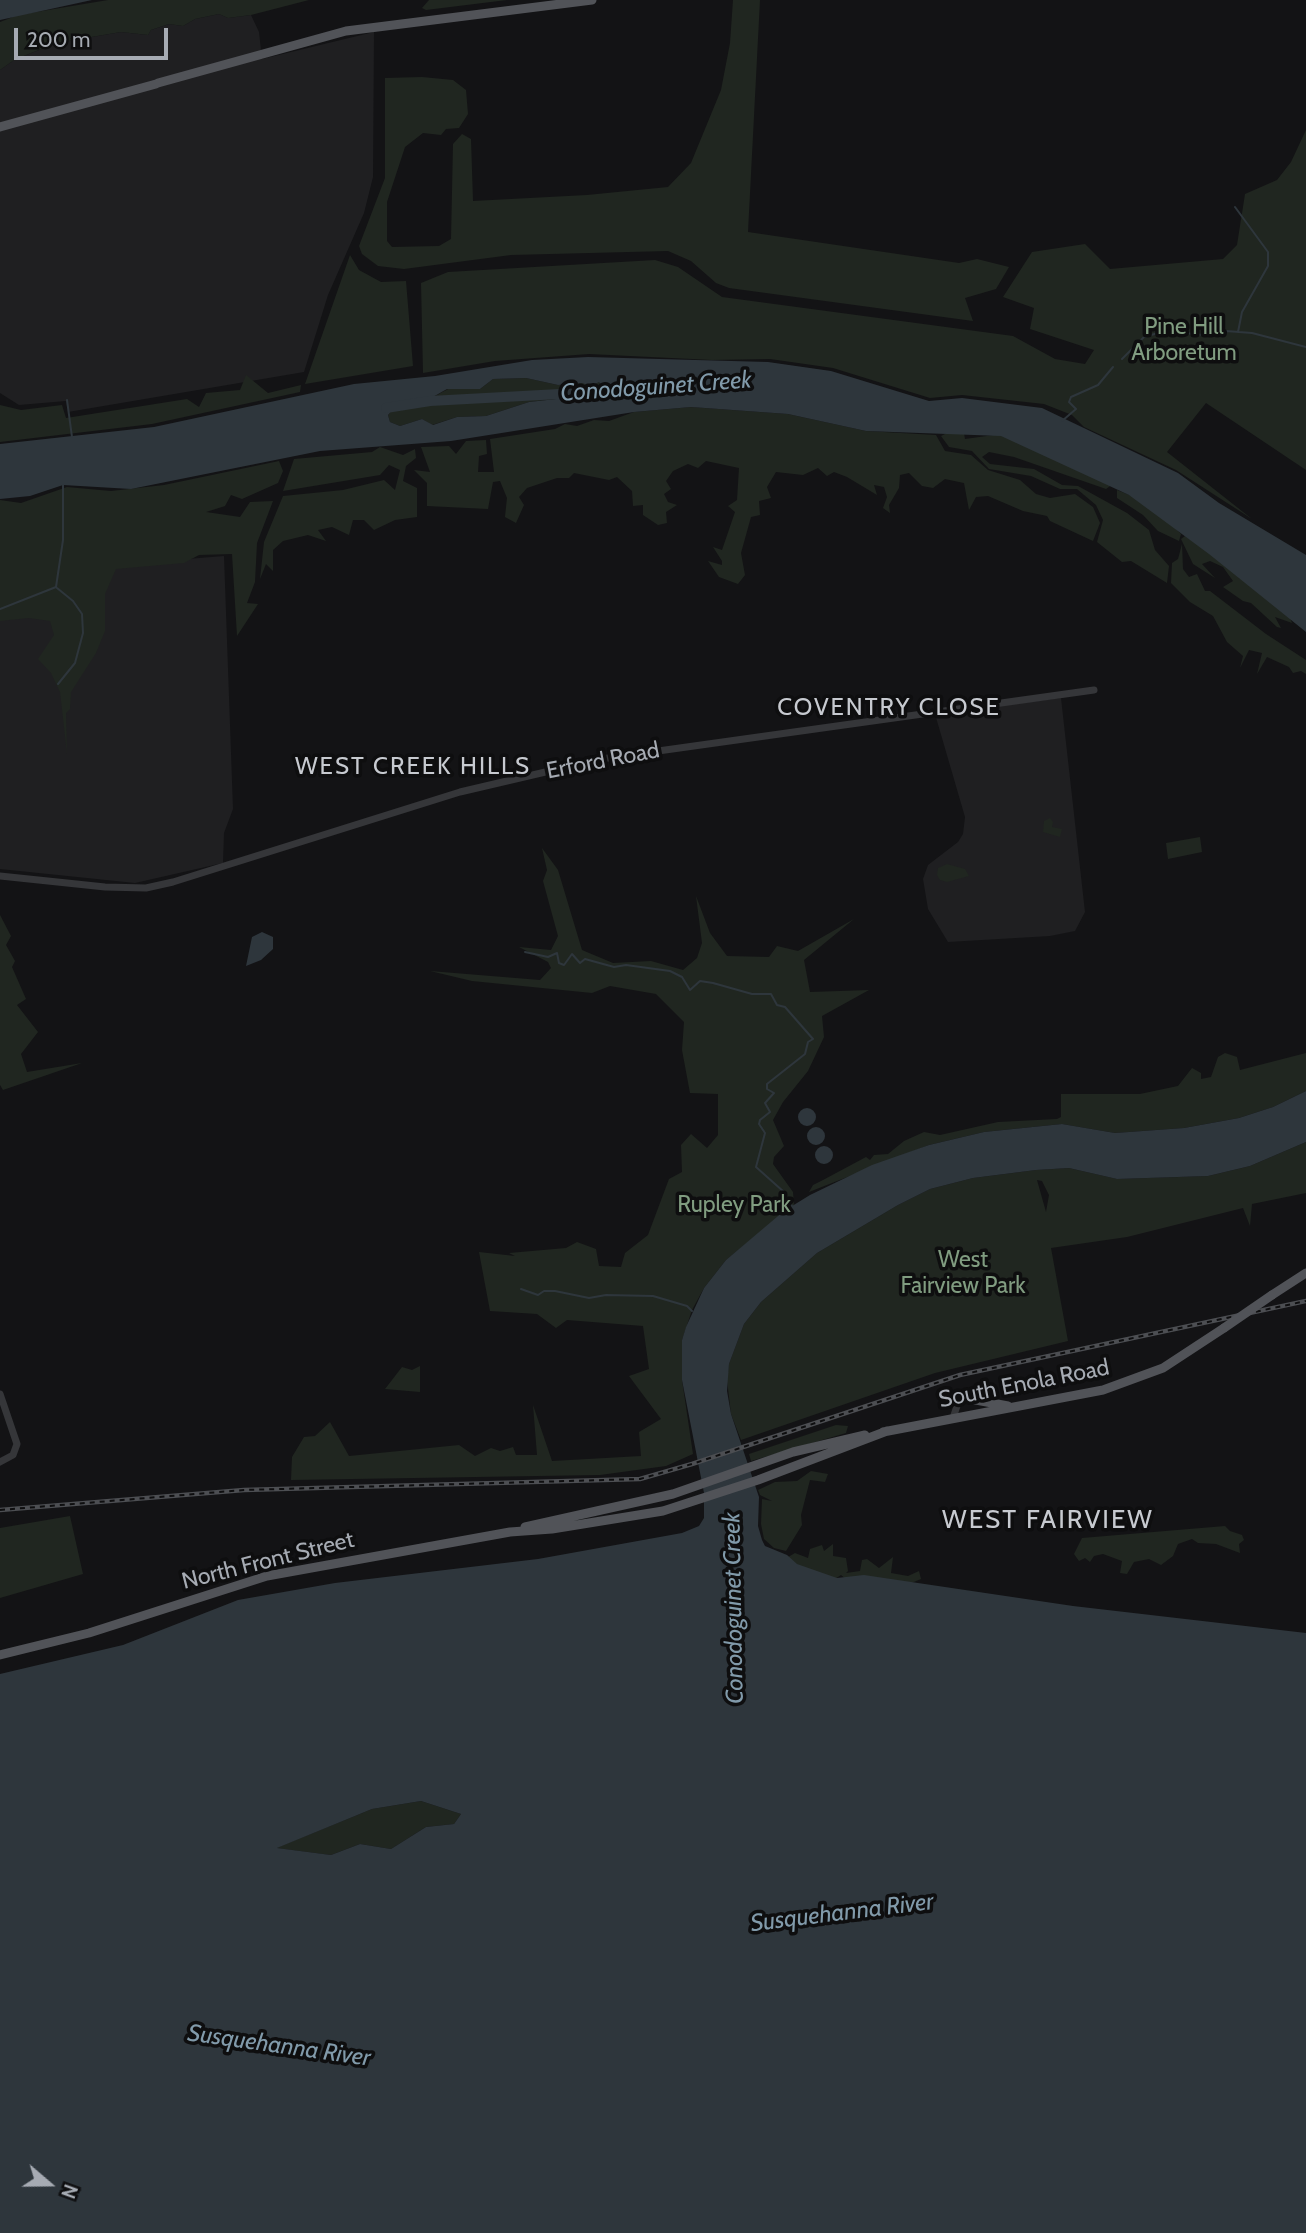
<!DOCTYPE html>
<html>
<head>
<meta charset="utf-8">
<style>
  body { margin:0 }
  #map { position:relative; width:1306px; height:2233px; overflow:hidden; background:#131315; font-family:Cabin,sans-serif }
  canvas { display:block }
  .north { position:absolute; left:14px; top:2149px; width:70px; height:70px; -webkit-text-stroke:5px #0e0e0f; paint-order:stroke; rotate:110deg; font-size:19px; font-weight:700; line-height:28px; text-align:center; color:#a6abb3 }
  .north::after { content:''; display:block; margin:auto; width:24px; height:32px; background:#a6abb3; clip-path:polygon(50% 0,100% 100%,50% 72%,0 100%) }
  .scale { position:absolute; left:14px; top:28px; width:154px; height:32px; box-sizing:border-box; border:4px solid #a6abb3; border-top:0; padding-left:9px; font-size:21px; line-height:24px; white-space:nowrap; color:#a6abb3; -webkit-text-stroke:5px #0e0e0f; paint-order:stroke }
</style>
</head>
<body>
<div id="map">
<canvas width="1306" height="2233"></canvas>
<div class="north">N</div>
<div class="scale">200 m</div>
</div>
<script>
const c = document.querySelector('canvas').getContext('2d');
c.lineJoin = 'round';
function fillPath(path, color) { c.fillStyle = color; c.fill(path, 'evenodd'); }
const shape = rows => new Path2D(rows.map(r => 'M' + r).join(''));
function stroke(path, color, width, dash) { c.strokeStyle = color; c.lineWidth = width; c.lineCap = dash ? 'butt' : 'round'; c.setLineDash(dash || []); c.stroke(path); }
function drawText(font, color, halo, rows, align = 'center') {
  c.font = font + ' Cabin,sans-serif'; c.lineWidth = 7; c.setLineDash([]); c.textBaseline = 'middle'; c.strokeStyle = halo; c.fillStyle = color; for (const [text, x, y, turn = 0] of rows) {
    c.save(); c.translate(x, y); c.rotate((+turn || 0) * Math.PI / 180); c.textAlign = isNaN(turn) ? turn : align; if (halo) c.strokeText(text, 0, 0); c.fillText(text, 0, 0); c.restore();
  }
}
fillPath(shape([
  [219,14,228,18,251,15,259,32,262,59,374,32,373,177,364,213,328,295,304,372,68,412,66,401,19,405,0,393,0,70,14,60,56,43,121,32,148,35,151,30,169,24,183,26,195,19],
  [224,556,233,809,224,833,223,863,135,883,0,869,0,620,113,565],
  [1061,698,1085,912,1075,931,1050,936,948,942,928,909,923,879,928,865,958,842,963,834,965,817,935,714]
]), '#1f1f21');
fillPath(shape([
  [108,0,309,0,251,15,228,18,219,14,195,19,183,26,169,24,151,30,148,35,121,32,56,43,14,60,0,70,0,22,18,15],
  [429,0,507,0,426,10,422,8],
  [733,0,760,0,748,232,959,263,977,259,1009,267,996,289,965,298,973,321,729,288,716,283,691,261,668,251,511,255,404,269,378,266,362,254,359,246,385,178,385,78,422,77,453,80,466,90,468,114,459,128,446,129,441,135,423,133,405,147,387,202,387,241,392,247,439,246,451,239,453,144,462,134,471,139,473,201,587,195,668,187,691,163,721,90,730,43],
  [1306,130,1306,470,1206,403,1167,452,1252,519,1176,470,1084,427,1072,415,1044,404,962,395,930,398,833,368,770,359,712,360,589,354,495,361,423,373,421,283,448,272,655,260,678,267,722,297,1013,336,1055,359,1085,364,1094,350,1030,329,1034,308,1003,297,1032,252,1085,244,1110,269,1223,259,1237,245,1245,194,1277,180,1291,162],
  [350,255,359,270,381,282,406,281,413,366,305,384],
  [246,375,268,393,301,385,300,392,152,424,0,442,0,405,21,410,62,405,66,418,187,399,199,407,206,393,240,390],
  [526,378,558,385,599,382,603,388,601,394,529,402,486,416,457,417,432,425,422,419,400,426,390,422,388,415,398,404,424,402,448,389,480,389,493,379],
  [691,407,788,414,866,431,936,435,945,451,971,455,988,470,1020,480,1036,494,1050,498,1075,494,1093,507,1100,523,1093,541,1050,521,1047,516,1023,511,988,496,976,497,969,510,964,483,945,479,933,488,922,486,909,473,900,475,899,488,889,505,890,513,883,508,887,497,884,487,874,485,877,495,847,477,834,472,827,476,818,468,803,475,776,472,767,487,771,498,759,501,760,515,751,517,741,553,745,575,738,584,719,577,708,561,722,565,722,561,713,547,722,550,735,512,728,506,737,500,739,468,706,461,698,468,688,464,673,471,666,481,671,489,664,494,668,502,677,505,666,512,667,523,658,525,643,515,643,505,633,506,632,491,617,477,609,480,574,473,569,478,557,478,527,488,519,497,524,505,516,523,505,517,507,498,500,481,493,482,488,509,427,506,427,483,414,470,430,472,421,447,449,446,456,454,466,441,486,440,487,454,479,456,478,472,494,472,490,439,555,429,565,424,577,426,594,420,609,421,634,412],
  [947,433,964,433,965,439,1001,434,1113,484,1106,489,1014,457,989,452,982,457,990,464,1034,469,1062,485,1078,486,1127,513,1149,530,1155,550,1169,566,1167,583,1131,561,1122,562,1097,542,1103,520,1096,505,1077,489,1060,489,1031,476,989,469,972,451,949,447,941,436],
  [380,447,403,455,415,449,416,458,406,466,403,481,417,488,417,517,395,520,374,530,364,520,353,520,349,535,332,527,318,530,326,541,308,535,283,541,273,550,273,571,266,564,260,579,264,542,283,496,343,490,384,480,395,490,400,470,389,465,380,475,283,491,294,459,372,452],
  [279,461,283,471,278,483,242,499,231,495,225,506,206,512,240,517,250,502,273,501,257,543,255,582,247,603,258,604,237,636,232,554,199,555,184,563,116,569,105,594,105,631,96,653,71,692,70,709,66,713,67,754,60,692,51,673,38,659,54,635,50,621,29,618,0,621,0,500,21,503,67,487,111,491,164,485],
  [1117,490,1132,496,1169,522,1181,534,1179,541,1158,531,1143,515,1117,498],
  [1185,536,1237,570,1239,578,1263,589,1288,613,1292,623,1275,617,1281,628,1277,627,1251,603,1243,601,1223,587,1233,581,1223,567,1210,561,1202,564,1215,578,1193,564,1181,539],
  [1182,544,1183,569,1189,577,1197,574,1205,591,1210,591,1266,634,1306,660,1306,674,1301,671,1293,673,1289,667,1267,657,1257,674,1262,653,1249,650,1240,668,1243,656,1227,642,1213,616,1190,602,1171,583,1172,563,1178,559],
  [1050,818,1053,822,1052,827,1062,829,1060,837,1043,832,1044,821],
  [1200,837,1202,852,1168,859,1166,843],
  [542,848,558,870,582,950,613,963,651,961,683,970,697,958,702,943,696,896,710,933,727,956,769,957,777,946,798,951,854,919,804,960,810,992,869,990,822,1016,824,1037,808,1071,783,1102,773,1120,784,1146,774,1157,773,1164,793,1192,794,1205,726,1260,704,1288,692,1310,682,1340,682,1380,693,1454,666,1466,600,1475,291,1480,292,1457,304,1437,315,1436,330,1422,349,1456,459,1445,475,1456,491,1448,500,1451,513,1447,516,1455,537,1455,533,1405,552,1461,641,1456,639,1432,661,1419,629,1376,649,1369,643,1326,567,1320,556,1328,537,1314,490,1311,479,1252,515,1256,509,1253,566,1248,577,1242,596,1249,599,1266,621,1267,625,1253,648,1235,669,1179,682,1172,681,1145,691,1134,707,1148,718,1135,718,1094,690,1093,682,1050,684,1022,656,994,610,986,592,993,472,981,430,971,540,980,551,968,548,962,519,947,551,950,558,936,543,881,547,870],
  [947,864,965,869,969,876,947,882,940,880,937,875,938,868],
  [0,915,11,936,6,945,15,961,12,967,26,999,17,1005,38,1032,21,1054,27,1072,82,1063,3,1090,0,1085],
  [1225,1053,1237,1057,1240,1070,1306,1053,1306,1091,1273,1107,1239,1118,1184,1128,1115,1133,1062,1124,984,1132,929,1145,809,1192,813,1185,823,1180,866,1157,870,1160,874,1155,888,1154,904,1141,924,1132,940,1135,998,1122,1057,1119,1061,1117,1061,1094,1140,1094,1178,1086,1192,1068,1201,1073,1201,1079,1211,1077,1218,1057],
  [1306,1142,1306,1193,1252,1204,1250,1226,1243,1208,1127,1237,1051,1248,1068,1341,935,1373,741,1440,731,1414,727,1380,729,1364,744,1324,761,1302,817,1253,898,1205,930,1189,973,1178,1036,1170,1069,1168,1117,1179,1208,1176,1250,1166],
  [1037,1180,1042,1181,1049,1195,1046,1212],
  [420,1366,420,1392,385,1389,402,1367,412,1370],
  [836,1425,848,1426,846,1433,751,1461,749,1454],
  [811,1471,828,1474,825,1482,810,1480,801,1515,802,1525,786,1551,774,1548,764,1539,761,1524,762,1499,772,1501,760,1495,758,1490,775,1482,797,1481],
  [70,1516,83,1574,0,1598,0,1528],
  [1225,1526,1230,1531,1242,1535,1244,1540,1239,1544,1240,1553,1216,1544,1198,1543,1192,1539,1178,1544,1173,1556,1161,1565,1149,1559,1134,1562,1127,1574,1120,1573,1122,1561,1103,1554,1094,1556,1090,1562,1085,1558,1079,1561,1074,1554,1082,1538],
  [833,1544,833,1556,846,1558,848,1571,846,1573,860,1571,862,1560,867,1559,879,1568,893,1557,891,1573,908,1576,919,1571,921,1579,909,1584,847,1580,841,1575,835,1579,783,1560,795,1553,808,1558,810,1549,822,1545,824,1551],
  [421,1801,461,1814,454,1824,426,1827,391,1849,360,1844,331,1855,276,1848,372,1809]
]), '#202620');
fillPath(shape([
  [0,0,92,0,0,20],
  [588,357,768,362,831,371,929,401,962,398,1042,408,1178,473,1219,503,1306,555,1306,632,1209,554,1129,495,1001,436,866,431,788,414,691,407,634,412,451,441,320,451,131,489,63,485,30,496,0,499,0,444,154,427,354,384,435,376,532,360],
  [526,378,558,385,582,383,591,386,599,382,603,388,601,394,529,402,486,416,457,417,433,425,422,419,400,426,390,422,388,415,398,404,424,402,447,389,480,389,493,379],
  [262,932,273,937,273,949,261,960,246,966,252,937],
  [1306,1091,1306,1142,1250,1166,1208,1176,1117,1179,1069,1168,1036,1170,973,1178,930,1189,898,1205,817,1253,761,1302,744,1324,729,1364,727,1391,731,1414,759,1497,758,1526,762,1540,765,1546,787,1555,797,1564,837,1578,864,1575,1073,1606,1306,1633,1306,2233,0,2233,0,1674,123,1645,238,1600,335,1583,538,1559,682,1533,699,1526,704,1518,704,1493,682,1380,682,1340,686,1327,704,1288,726,1260,784,1211,810,1195,872,1165,929,1145,984,1132,1062,1124,1115,1133,1184,1128,1239,1118,1273,1107],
  [421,1801,461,1814,454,1824,426,1827,391,1849,360,1844,331,1855,277,1848,372,1809],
  '798 1117a9 9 0 1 1 18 0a9 9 0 1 1-18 0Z',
  '807 1136a9 9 0 1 1 18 0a9 9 0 1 1-18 0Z',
  '815 1155a9 9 0 1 1 18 0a9 9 0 1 1-18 0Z'
]), '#2e363c');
stroke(shape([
  [1235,207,1268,252,1268,266,1242,312,1238,332],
  [1122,359,1144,337,1165,331,1204,335,1226,331,1252,333,1306,347],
  [67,400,72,437],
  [1062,421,1076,409,1069,402,1071,397,1098,385,1113,367],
  [56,587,63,540,63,485],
  [57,588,73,601,82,614,83,633,75,663,58,684],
  [0,609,56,587],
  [525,952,548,957,557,953,559,963,564,965,572,954,580,963,585,959,614,967,626,965,670,971,682,977,690,990,700,981,713,983,752,994,771,994,777,1005,785,1007,813,1039,808,1042,805,1054,767,1084,767,1089,774,1093,765,1103,770,1112,760,1120,759,1124,765,1133,756,1167,784,1192,792,1206],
  [521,1289,538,1295,544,1291,555,1291,589,1298,606,1295,653,1296,687,1306,692,1311]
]), '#2e363c', 2);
stroke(shape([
  [386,408,430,401,615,391]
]), '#2e363c', 10);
stroke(shape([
  [0,876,105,887,146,888,173,882,460,792,601,759,1094,690],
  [0,1394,17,1444,13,1455,0,1462],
  [953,1418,960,1397]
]), '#353639', 7);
stroke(shape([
  [158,83,346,31,592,0],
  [0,127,156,84],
  [1272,1295,1306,1273],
  [960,1397,1008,1406],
  [883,1432,1103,1390,1163,1368,1224,1328],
  [525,1527,673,1494,793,1452,865,1435],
  [0,1655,89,1633,267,1576,510,1532,552,1529,663,1511,758,1480,887,1431]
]), '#515358', 9);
const rail = shape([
  [0,1510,244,1490,640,1479,692,1464,960,1375,1306,1301]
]);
stroke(rail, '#4c4e52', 4.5);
stroke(rail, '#0e0e0f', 2, [5]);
stroke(shape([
  [1224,1328,1272,1295]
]), '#515358', 9);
drawText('23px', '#809c80', '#0e0e0f', [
  ["Pine Hill",1184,327],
  ["Arboretum",1184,353],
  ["Rupley Park",734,1205],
  ["West",963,1260],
  ["Fairview Park",963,1286]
]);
drawText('23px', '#a6abb3', '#0e0e0f', [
  ["Erford Road",603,761,-11],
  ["South Enola Road",1024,1384,-11],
  ["North Front Street",268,1561,-14]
]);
drawText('italic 24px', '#819aaa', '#0e0e0f', [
  ["Conodoguinet Creek",656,387,-4],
  ["Conodoguinet Creek",734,1608,-91],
  ["Susquehanna River",842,1913,-7],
  ["Susquehanna River",279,2046,8]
]);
c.letterSpacing = '2px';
drawText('24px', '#c7cad0', '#0e0e0f', [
  ["COVENTRY CLOSE",889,708],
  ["WEST CREEK HILLS",413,767]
]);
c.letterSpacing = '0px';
c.letterSpacing = '2px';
drawText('26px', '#c7cad0', '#0e0e0f', [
  ["WEST FAIRVIEW",1048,1520]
]);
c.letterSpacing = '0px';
</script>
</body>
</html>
